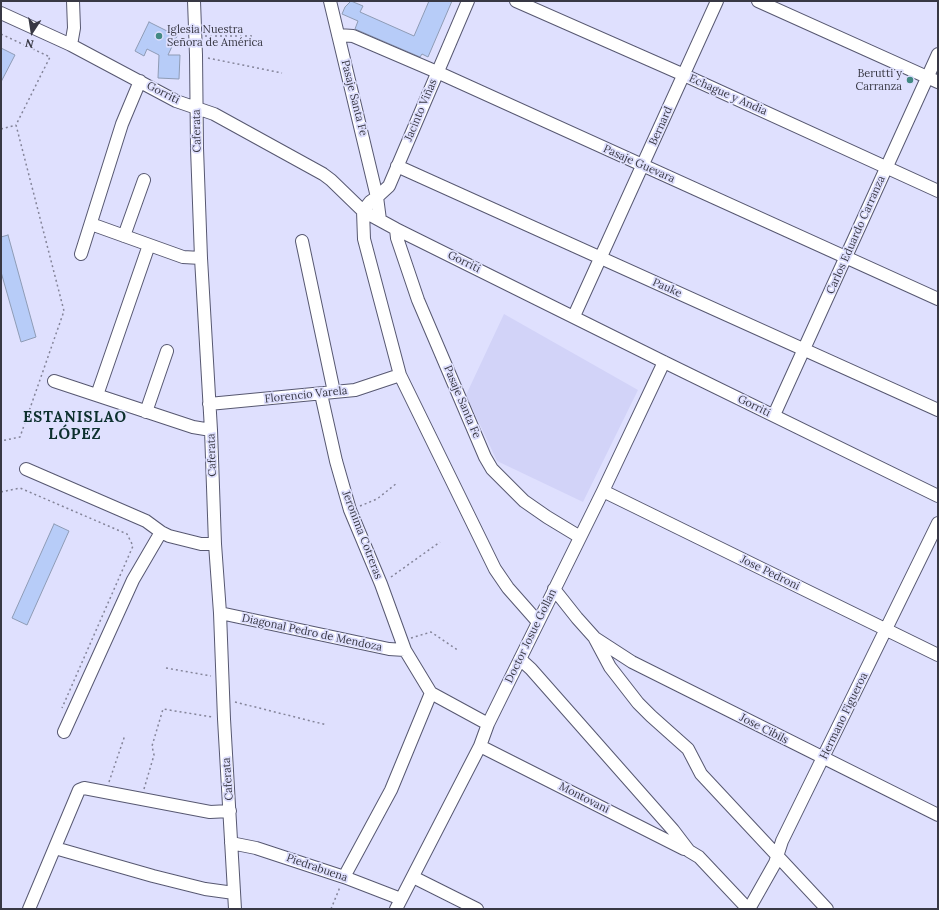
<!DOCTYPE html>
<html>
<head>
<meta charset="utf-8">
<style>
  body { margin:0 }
  #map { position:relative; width:939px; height:910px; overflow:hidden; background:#dfe0fe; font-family:Lora,serif }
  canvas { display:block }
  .frame { position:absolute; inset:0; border:2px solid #383844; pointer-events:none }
  .north { position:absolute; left:12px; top:12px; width:40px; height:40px; -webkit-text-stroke:3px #dfe0fe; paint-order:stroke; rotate:192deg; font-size:11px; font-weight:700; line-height:16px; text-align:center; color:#383844 }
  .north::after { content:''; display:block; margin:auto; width:14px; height:18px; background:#383844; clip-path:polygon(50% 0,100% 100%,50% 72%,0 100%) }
</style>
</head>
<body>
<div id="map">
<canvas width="939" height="910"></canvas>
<div class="frame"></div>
<div class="north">N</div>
</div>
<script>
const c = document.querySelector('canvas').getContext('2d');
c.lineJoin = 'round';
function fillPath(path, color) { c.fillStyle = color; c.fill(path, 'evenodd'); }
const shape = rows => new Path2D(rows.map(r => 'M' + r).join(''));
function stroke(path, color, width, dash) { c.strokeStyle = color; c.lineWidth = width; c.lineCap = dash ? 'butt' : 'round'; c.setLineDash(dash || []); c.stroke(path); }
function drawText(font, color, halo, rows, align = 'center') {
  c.font = font + ' Lora,serif'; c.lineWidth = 3.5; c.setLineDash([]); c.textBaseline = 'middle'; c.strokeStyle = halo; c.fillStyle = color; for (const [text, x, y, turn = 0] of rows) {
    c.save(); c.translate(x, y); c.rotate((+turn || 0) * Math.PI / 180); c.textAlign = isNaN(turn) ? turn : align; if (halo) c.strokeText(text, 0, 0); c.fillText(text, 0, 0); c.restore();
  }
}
fillPath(shape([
  [504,314,638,390,583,502,497,461,466,395]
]), '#d2d3f8');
const building = shape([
  [351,1,363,6,360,12,414,36,429,1,452,1,428,57,422,54,420,57,355,29,358,21,342,14,345,7,351,1],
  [149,22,177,36,168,55,180,55,179,79,158,78,159,55,147,49,144,56,135,51,149,22],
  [1,48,15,55,1,82,1,48],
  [8,235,36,337,21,342,1,272,1,237,8,235],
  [54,524,69,531,27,625,12,618,54,524]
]);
fillPath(building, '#b7ccf8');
stroke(building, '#8e9bb5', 1);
const minor = shape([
  [194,1,196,55,197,148,201,258,211,430,215,544,220,613,224,719,235,909],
  [330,1,377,197,380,220],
  [468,1,389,186,377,197,370,202,363,211,364,239,400,375,495,569,508,588,538,622],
  [516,1,684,75,938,191],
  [758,1,938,82],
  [1,13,71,45,176,101,214,114,323,174,331,180,363,211,396,229,664,362,938,496],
  [338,35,353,36,437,72,938,299],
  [71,45,74,28,73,1],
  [397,166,938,410],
  [91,224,183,257,201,258],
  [396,229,397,238,418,300,485,457,492,469,524,501,547,517,580,537],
  [124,236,144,180],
  [302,241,334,392],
  [81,254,122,124,140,81],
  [574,316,717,1],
  [54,381,193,427,211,430],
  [321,394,336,461,350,510,381,584,405,650,431,693,488,724],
  [97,395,149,245],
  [209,404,355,390,400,375],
  [146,412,167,351],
  [774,415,938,54],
  [26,469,146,521,161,532,169,536,201,544,215,544],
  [603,491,938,655],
  [554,589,577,618,594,637,610,667,638,703,651,716,688,749,701,774,827,909],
  [220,613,389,649,405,650],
  [595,638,632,662,938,815],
  [520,659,531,669,673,830,689,851,699,857,748,909],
  [64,732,133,580,161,532],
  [480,746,684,849],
  [231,843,256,848,344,877,401,899],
  [55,848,153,876,205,889,234,893],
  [344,877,391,790,431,693],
  [413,877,477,909],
  [29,909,79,790,84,788,210,812,230,811],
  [396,909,480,746,488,724,603,491,664,362],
  [749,909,775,863,782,841,938,523]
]);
stroke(minor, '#575871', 14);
stroke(shape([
  [1,34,50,57,16,125,64,311,20,437,1,441],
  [205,36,255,36],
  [208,58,282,73],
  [1,129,16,125],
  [1,492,20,488,127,534,133,546,62,708],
  [360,506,377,499,397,483],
  [391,577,440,542],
  [411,638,431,632,459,651],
  [166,668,211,676],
  [235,702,327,725],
  [109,782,125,735],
  [144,789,154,755,152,746,163,709,212,717],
  [331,909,340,887]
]), '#848499', 1.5, [2, 3]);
stroke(minor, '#fff', 12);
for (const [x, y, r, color] of [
  [159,36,4,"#428983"],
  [910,80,4,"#428983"]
]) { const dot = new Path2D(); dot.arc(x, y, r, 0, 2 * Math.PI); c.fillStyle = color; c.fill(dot); stroke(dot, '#dfe0fe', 1.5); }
drawText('11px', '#383844', '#dfe0fe', [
  ["Iglesia Nuestra",167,30],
  ["Señora de América",167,43],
  ["Berutti y",902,74,"right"],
  ["Carranza",902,87,"right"]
], 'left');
drawText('11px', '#383844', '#dfe0fe', [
  ["Gorriti",163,93,27],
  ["Echague y Andia",728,95,24],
  ["Pasaje Santa Fe",354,98,76],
  ["Jacinto Viñas",421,110,-67],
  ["Bernard",661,126,-66],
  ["Caferata",197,131,-91],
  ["Pasaje Guevara",639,164,24],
  ["Carlos Eduardo Carranza",856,235,-66],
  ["Gorriti",464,262,26],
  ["Pauke",667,288,24],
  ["Florencio Varela",306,395,-6],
  ["Pasaje Santa Fe",462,402,67],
  ["Gorriti",754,406,26],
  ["Caferata",212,455,-92],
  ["Jeronima Cotreras",362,535,69],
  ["Jose Pedroni",770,573,26],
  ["Diagonal Pedro de Mendoza",312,633,12],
  ["Doctor Josue Gollan",531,636,-64],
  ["Hermano Figueroa",844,716,-64],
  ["Jose Cibils",764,729,27],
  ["Caferata",228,779,-94],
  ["Montovani",584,798,27],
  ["Piedrabuena",317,868,19]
]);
c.letterSpacing = '1px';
drawText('bold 15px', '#0d302e', '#dfe0fe', [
  ["ESTANISLAO",75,418],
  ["LÓPEZ",75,435]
]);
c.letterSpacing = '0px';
</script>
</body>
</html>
